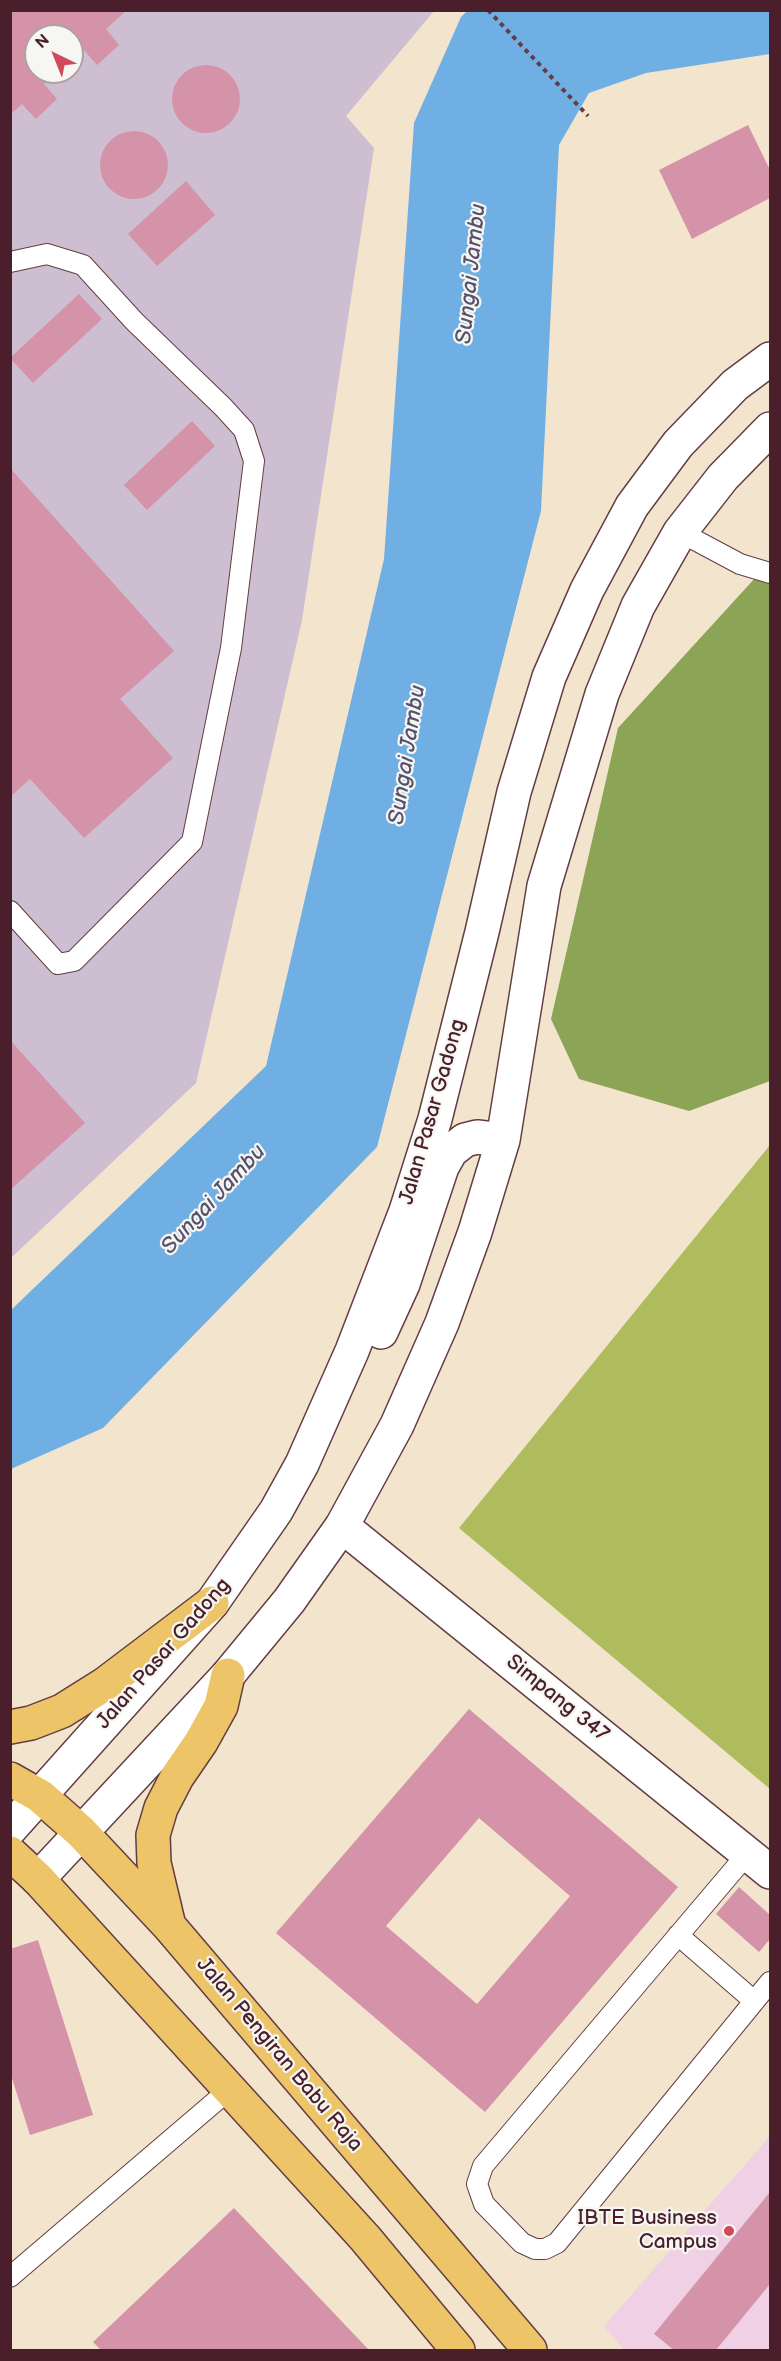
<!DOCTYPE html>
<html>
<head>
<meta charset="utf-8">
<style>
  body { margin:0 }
  #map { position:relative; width:781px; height:2361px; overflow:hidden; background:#f3e4ce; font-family:"Balsamiq Sans",sans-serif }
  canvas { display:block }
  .frame { position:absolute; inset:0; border:12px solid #4a1f2b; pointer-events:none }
  .north { position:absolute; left:24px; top:24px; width:60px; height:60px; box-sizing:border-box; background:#f6f6f2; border:2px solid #b1a0a2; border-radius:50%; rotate:317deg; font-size:16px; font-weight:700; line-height:24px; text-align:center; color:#4a1f2b }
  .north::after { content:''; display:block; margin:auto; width:21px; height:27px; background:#d1495b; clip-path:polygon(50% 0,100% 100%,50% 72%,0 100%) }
</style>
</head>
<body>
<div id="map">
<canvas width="781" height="2361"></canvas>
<div class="frame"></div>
<div class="north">N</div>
</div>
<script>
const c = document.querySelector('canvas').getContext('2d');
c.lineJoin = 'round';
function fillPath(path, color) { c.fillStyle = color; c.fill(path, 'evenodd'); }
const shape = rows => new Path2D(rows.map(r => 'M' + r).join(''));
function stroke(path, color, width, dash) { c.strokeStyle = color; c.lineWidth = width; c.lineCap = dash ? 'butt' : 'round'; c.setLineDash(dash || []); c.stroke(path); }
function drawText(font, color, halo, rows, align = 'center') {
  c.font = font + ' "Balsamiq Sans",sans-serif'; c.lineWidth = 4.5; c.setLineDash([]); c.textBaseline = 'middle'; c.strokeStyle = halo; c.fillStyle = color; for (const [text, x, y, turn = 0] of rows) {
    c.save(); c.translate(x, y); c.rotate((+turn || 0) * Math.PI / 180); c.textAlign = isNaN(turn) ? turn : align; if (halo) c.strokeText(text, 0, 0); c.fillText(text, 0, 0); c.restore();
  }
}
fillPath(shape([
  [770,2136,770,2350,624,2350,604,2326]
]), '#f0d0e4');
fillPath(shape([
  [11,11,434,11,346,116,374,148,302,620,196,1083,11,1258],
  [36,36,72,36,72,72,36,72]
]), '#cebed1');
fillPath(shape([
  [770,1145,770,1789,459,1528]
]), '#afbc5e');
fillPath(shape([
  [756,577,770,582,770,1081,689,1111,579,1079,551,1019,618,728]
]), '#8ba455');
fillPath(shape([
  [468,10,770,11,770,54,646,73,589,93,559,145,541,511,377,1147,103,1428,11,1469,11,1310,266,1066,384,559,414,123,461,17]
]), '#70afe3');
fillPath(shape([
  [10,10,127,10,106,29,119,45,97,65,84,50,72,60,72,36,36,36,36,72,58,72,44,84,57,99,36,119,22,104,10,115],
  '172 99a34 34 0 1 1 68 0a34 34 0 1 1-68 0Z',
  [748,125,770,170,770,198,692,239,659,170],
  '100 165a34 34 0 1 1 68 0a34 34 0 1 1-68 0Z',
  [186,181,215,215,157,266,128,234],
  [79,294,102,319,33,383,10,358],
  [192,421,215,446,147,510,124,485],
  [10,468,174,651,120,699,173,758,84,838,30,779,10,797],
  [10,1040,85,1123,10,1190],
  [469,1709,678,1887,485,2112,276,1933],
  [479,1818,570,1896,477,2004,386,1926],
  [739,1887,770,1915,770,1939,759,1952,716,1914],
  [38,1940,93,2115,30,2135,10,2072,10,1949],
  [770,2192,770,2284,716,2350,674,2350,654,2334],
  [234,2208,369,2350,101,2350,93,2342]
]), '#d493a8');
const service = shape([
  [10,262,47,254,83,265,134,321,223,407,244,430,254,461,231,648,192,842,74,961,58,964,10,911],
  [680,532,740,564,770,573],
  [748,1853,483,2166,477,2184,484,2204,522,2243,535,2249,545,2249,557,2243,770,1982],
  [678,1935,754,2001],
  [10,2277,230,2089]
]);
const minor = shape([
  [342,1526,770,1872]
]);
const tertiary = shape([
  [381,1332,403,1284,442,1167,451,1151,465,1140,477,1137,503,1140],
  [10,1829,212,1603,276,1511,302,1464,352,1351,406,1211,435,1119,482,932,514,792,549,677,587,590,632,506,678,444,735,385,770,359],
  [38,1879,228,1675,289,1601,342,1526,397,1425,442,1323,475,1232,503,1140,544,886,602,694,638,606,680,532,723,477,770,429]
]);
const primary = shape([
  [10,1727,31,1723,62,1711,105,1684,212,1603],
  [10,1779,40,1796,81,1832,170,1927,530,2350],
  [10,1853,38,1879,365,2238,458,2350],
  [169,1926,154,1863,153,1835,161,1808,177,1777,201,1742,221,1706,228,1675]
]);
stroke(service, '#633d43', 22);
stroke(minor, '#633d43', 36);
stroke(tertiary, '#633d43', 36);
stroke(primary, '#633d43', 36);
stroke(shape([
  [488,10,588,116]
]), '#633d43', 4, [4.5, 4.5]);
stroke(service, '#fff', 20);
stroke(minor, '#fff', 33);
stroke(tertiary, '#fff', 33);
stroke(primary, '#eec469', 33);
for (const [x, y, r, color] of [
  [729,2231,6,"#d1495b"]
]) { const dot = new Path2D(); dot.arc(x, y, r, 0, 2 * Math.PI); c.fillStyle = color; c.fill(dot); stroke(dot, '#f6f6f2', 2); }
drawText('21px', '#4a1f2b', '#f6f6f2', [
  ["Jalan Pasar Gadong",433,1112,-74],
  ["Jalan Pasar Gadong",164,1654,-49],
  ["Simpang 347",557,1699,39],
  ["Jalan Pengiran Babu Raja",279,2055,50]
]);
drawText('21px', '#4a1f2b', '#f6f6f2', [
  ["IBTE Business",717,2219],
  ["Campus",717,2243]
], 'right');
drawText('italic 22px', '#57516b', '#f6f6f2', [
  ["Sungai Jambu",472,274,-84],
  ["Sungai Jambu",408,755,-81],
  ["Sungai Jambu",214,1200,-47]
]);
</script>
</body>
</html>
